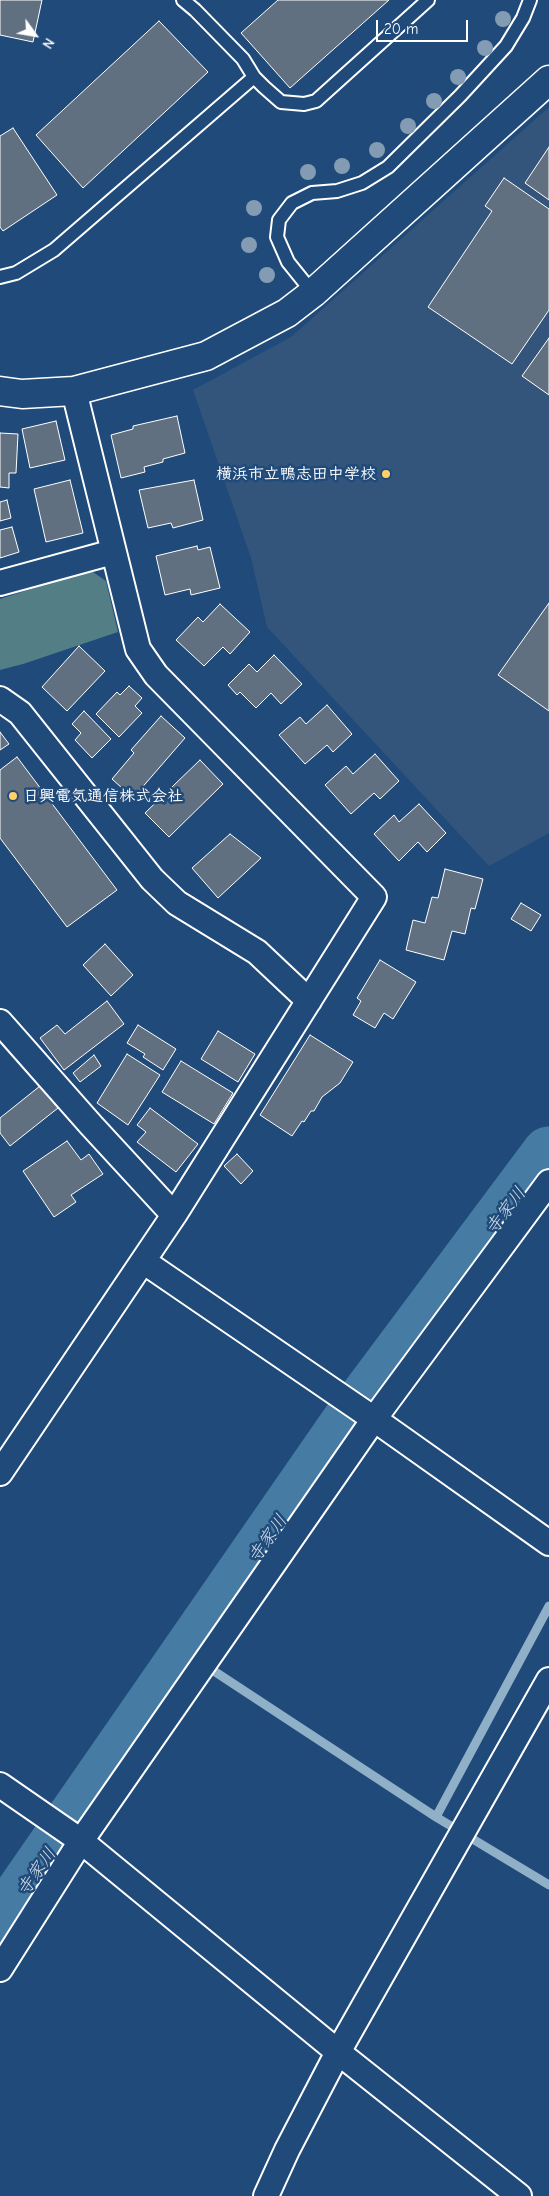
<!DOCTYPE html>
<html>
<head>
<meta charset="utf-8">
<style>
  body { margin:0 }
  #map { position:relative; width:549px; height:2196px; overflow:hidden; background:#1f4a7a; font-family:"Comic Neue",sans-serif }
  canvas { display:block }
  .north { position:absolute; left:10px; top:10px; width:50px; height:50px; -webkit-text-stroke:4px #1f4a7a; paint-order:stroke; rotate:122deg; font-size:14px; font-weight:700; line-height:20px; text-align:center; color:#fff }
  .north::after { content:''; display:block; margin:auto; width:18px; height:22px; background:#fff; clip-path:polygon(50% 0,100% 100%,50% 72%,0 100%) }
  .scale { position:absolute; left:376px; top:20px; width:92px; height:22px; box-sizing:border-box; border:2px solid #fff; border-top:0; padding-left:6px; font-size:15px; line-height:18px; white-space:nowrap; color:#fff; -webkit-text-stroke:4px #1f4a7a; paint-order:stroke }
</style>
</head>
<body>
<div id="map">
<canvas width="549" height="2196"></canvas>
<div class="north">N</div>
<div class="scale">20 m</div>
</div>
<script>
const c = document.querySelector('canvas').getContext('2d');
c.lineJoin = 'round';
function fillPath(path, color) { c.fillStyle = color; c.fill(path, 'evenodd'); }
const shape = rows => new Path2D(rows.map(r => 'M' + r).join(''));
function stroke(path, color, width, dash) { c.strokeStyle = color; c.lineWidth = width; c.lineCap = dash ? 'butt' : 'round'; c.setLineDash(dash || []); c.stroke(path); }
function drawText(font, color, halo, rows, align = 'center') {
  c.font = font + ' "Comic Neue","Klee One",sans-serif'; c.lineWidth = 5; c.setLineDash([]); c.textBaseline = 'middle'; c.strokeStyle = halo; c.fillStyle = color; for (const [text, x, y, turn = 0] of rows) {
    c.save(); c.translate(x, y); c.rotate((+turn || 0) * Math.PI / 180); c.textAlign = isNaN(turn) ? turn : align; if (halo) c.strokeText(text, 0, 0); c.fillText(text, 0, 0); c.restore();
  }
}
fillPath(shape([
  [549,107,549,833,489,866,267,627,251,558,193,390,291,337]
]), '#33557c');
fillPath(shape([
  [90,570,106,581,118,632,23,664,0,670,0,599]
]), '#537e86');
stroke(shape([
  [188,1654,436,1817,549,1885],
  [436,1817,549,1606]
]), '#90b0c8', 9);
stroke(shape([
  [0,1933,13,1907,349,1422,549,1154]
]), '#467ca3', 55);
const building = shape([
  [0,0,42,0,33,42,0,35,0,0],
  [278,0,389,0,290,88,241,33,278,0],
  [159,21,208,72,83,188,36,135,159,21],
  [13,128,57,195,3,231,0,227,0,136,13,128],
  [549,147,549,200,525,183,549,147],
  [504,178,549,209,549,310,512,364,428,307,492,211,485,206,504,178],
  [549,338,549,395,522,376,549,338],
  [177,416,185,453,163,459,163,462,144,467,145,472,121,478,111,435,133,429,133,426,177,416],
  [56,421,65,460,30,468,22,429,56,421],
  [0,433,18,434,16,473,9,473,9,488,0,487,0,433],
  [70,480,83,533,46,542,34,489,70,480],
  [194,480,203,520,173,528,171,523,148,528,139,490,194,480],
  [7,500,11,518,0,521,0,502,7,500],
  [12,527,19,552,0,558,0,530,12,527],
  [197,546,198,550,210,547,220,588,191,595,190,589,165,595,156,556,197,546],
  [549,603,549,711,498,675,549,603],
  [220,604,250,632,230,654,223,647,204,666,176,640,198,617,203,622,220,604],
  [79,646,105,671,67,711,42,687,79,646],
  [274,655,302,684,281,704,271,693,256,708,240,692,237,695,228,685,249,664,257,672,274,655],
  [129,686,142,698,135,706,142,713,119,737,96,714,117,692,120,695,129,686],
  [327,705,352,734,333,752,327,745,305,764,279,735,300,717,306,724,327,705],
  [84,711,111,739,92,758,75,740,81,733,72,724,84,711],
  [161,716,185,738,133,798,112,779,134,753,131,750,161,716],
  [0,732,9,744,0,750,0,732],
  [375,754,399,781,380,799,374,793,351,814,325,785,346,766,353,774,375,754],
  [17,757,117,890,67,927,0,838,0,770,17,757],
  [200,760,223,784,169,837,145,813,200,760],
  [419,804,446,833,427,852,418,842,399,861,374,834,394,815,399,822,419,804],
  [230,834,261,858,218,898,192,868,230,834],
  [445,869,483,879,475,909,471,908,465,934,452,931,444,960,406,950,413,920,425,923,432,897,438,898,445,869],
  [521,903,541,915,531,931,511,919,521,903],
  [105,944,133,975,111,996,83,965,105,944],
  [380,960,416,982,393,1019,384,1013,375,1028,353,1015,361,1001,357,998,380,960],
  [107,1001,124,1024,64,1070,40,1038,57,1025,65,1034,107,1001],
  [138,1025,176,1049,163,1070,143,1057,145,1054,127,1043,138,1025],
  [218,1031,255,1054,238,1082,201,1059,218,1031],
  [310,1035,353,1062,340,1083,322,1097,314,1111,311,1111,304,1122,302,1121,292,1136,260,1115,310,1035],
  [127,1054,160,1075,128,1125,97,1103,127,1054],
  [94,1055,101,1066,80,1082,73,1073,94,1055],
  [181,1061,233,1093,214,1124,162,1092,181,1061],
  [40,1086,58,1108,10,1146,0,1133,0,1118,40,1086],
  [150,1108,198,1144,176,1172,137,1142,146,1132,137,1125,150,1108],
  [67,1141,81,1160,89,1154,103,1174,71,1195,76,1202,54,1217,23,1171,67,1141],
  [237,1154,253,1171,241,1184,224,1166,237,1154]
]);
fillPath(building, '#617081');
stroke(building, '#fff', 1);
const lane = shape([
  [183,0,195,10,243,59,254,77,264,87,281,102,304,104,316,101,428,0],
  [0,277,16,273,54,250,254,77],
  [313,293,288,262,277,237,279,220,292,203,312,193,337,191,362,183,388,167,460,96,506,46,523,18,530,0]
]);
const street = shape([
  [0,583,113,552],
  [0,699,20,713,152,879,177,903,257,952,309,1001],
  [0,1022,91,1125,174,1215],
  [143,1261,374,1419,549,1543],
  [0,1473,174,1215,374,897,156,675,138,649,74,391],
  [0,1785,81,1841,338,2052,519,2196],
  [0,1969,81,1841,374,1419,549,1182],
  [266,2196,287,2150,338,2052,549,1680]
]);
const secondary = shape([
  [0,391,22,394,74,391,206,356,287,313,313,293,549,80]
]);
stroke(lane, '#fff', 16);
stroke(street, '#fff', 28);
stroke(secondary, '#fff', 31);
stroke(lane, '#1f4a7a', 12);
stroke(street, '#1f4a7a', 24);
stroke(secondary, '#1f4a7a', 28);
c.fillStyle = '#839cb3';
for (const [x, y] of [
  [503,19],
  [485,48],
  [458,77],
  [434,101],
  [408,126],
  [377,150],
  [342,166],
  [308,172],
  [254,208],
  [249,245],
  [267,275]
]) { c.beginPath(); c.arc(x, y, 8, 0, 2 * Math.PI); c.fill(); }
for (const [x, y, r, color] of [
  [386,474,5,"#ffd166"],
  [13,796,5,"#ffd166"]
]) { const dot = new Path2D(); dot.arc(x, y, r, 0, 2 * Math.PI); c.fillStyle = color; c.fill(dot); stroke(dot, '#1f4a7a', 2); }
drawText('bold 16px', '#fff', '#1f4a7a', [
  ["横浜市立鴨志田中学校",376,474],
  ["日興電気通信株式会社",23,796,"left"]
], 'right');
drawText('italic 18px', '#d1dee8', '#1f4a7a', [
  ["寺家川",506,1211,-53],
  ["寺家川",268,1539,-55],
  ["寺家川",37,1872,-55]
]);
</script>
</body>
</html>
